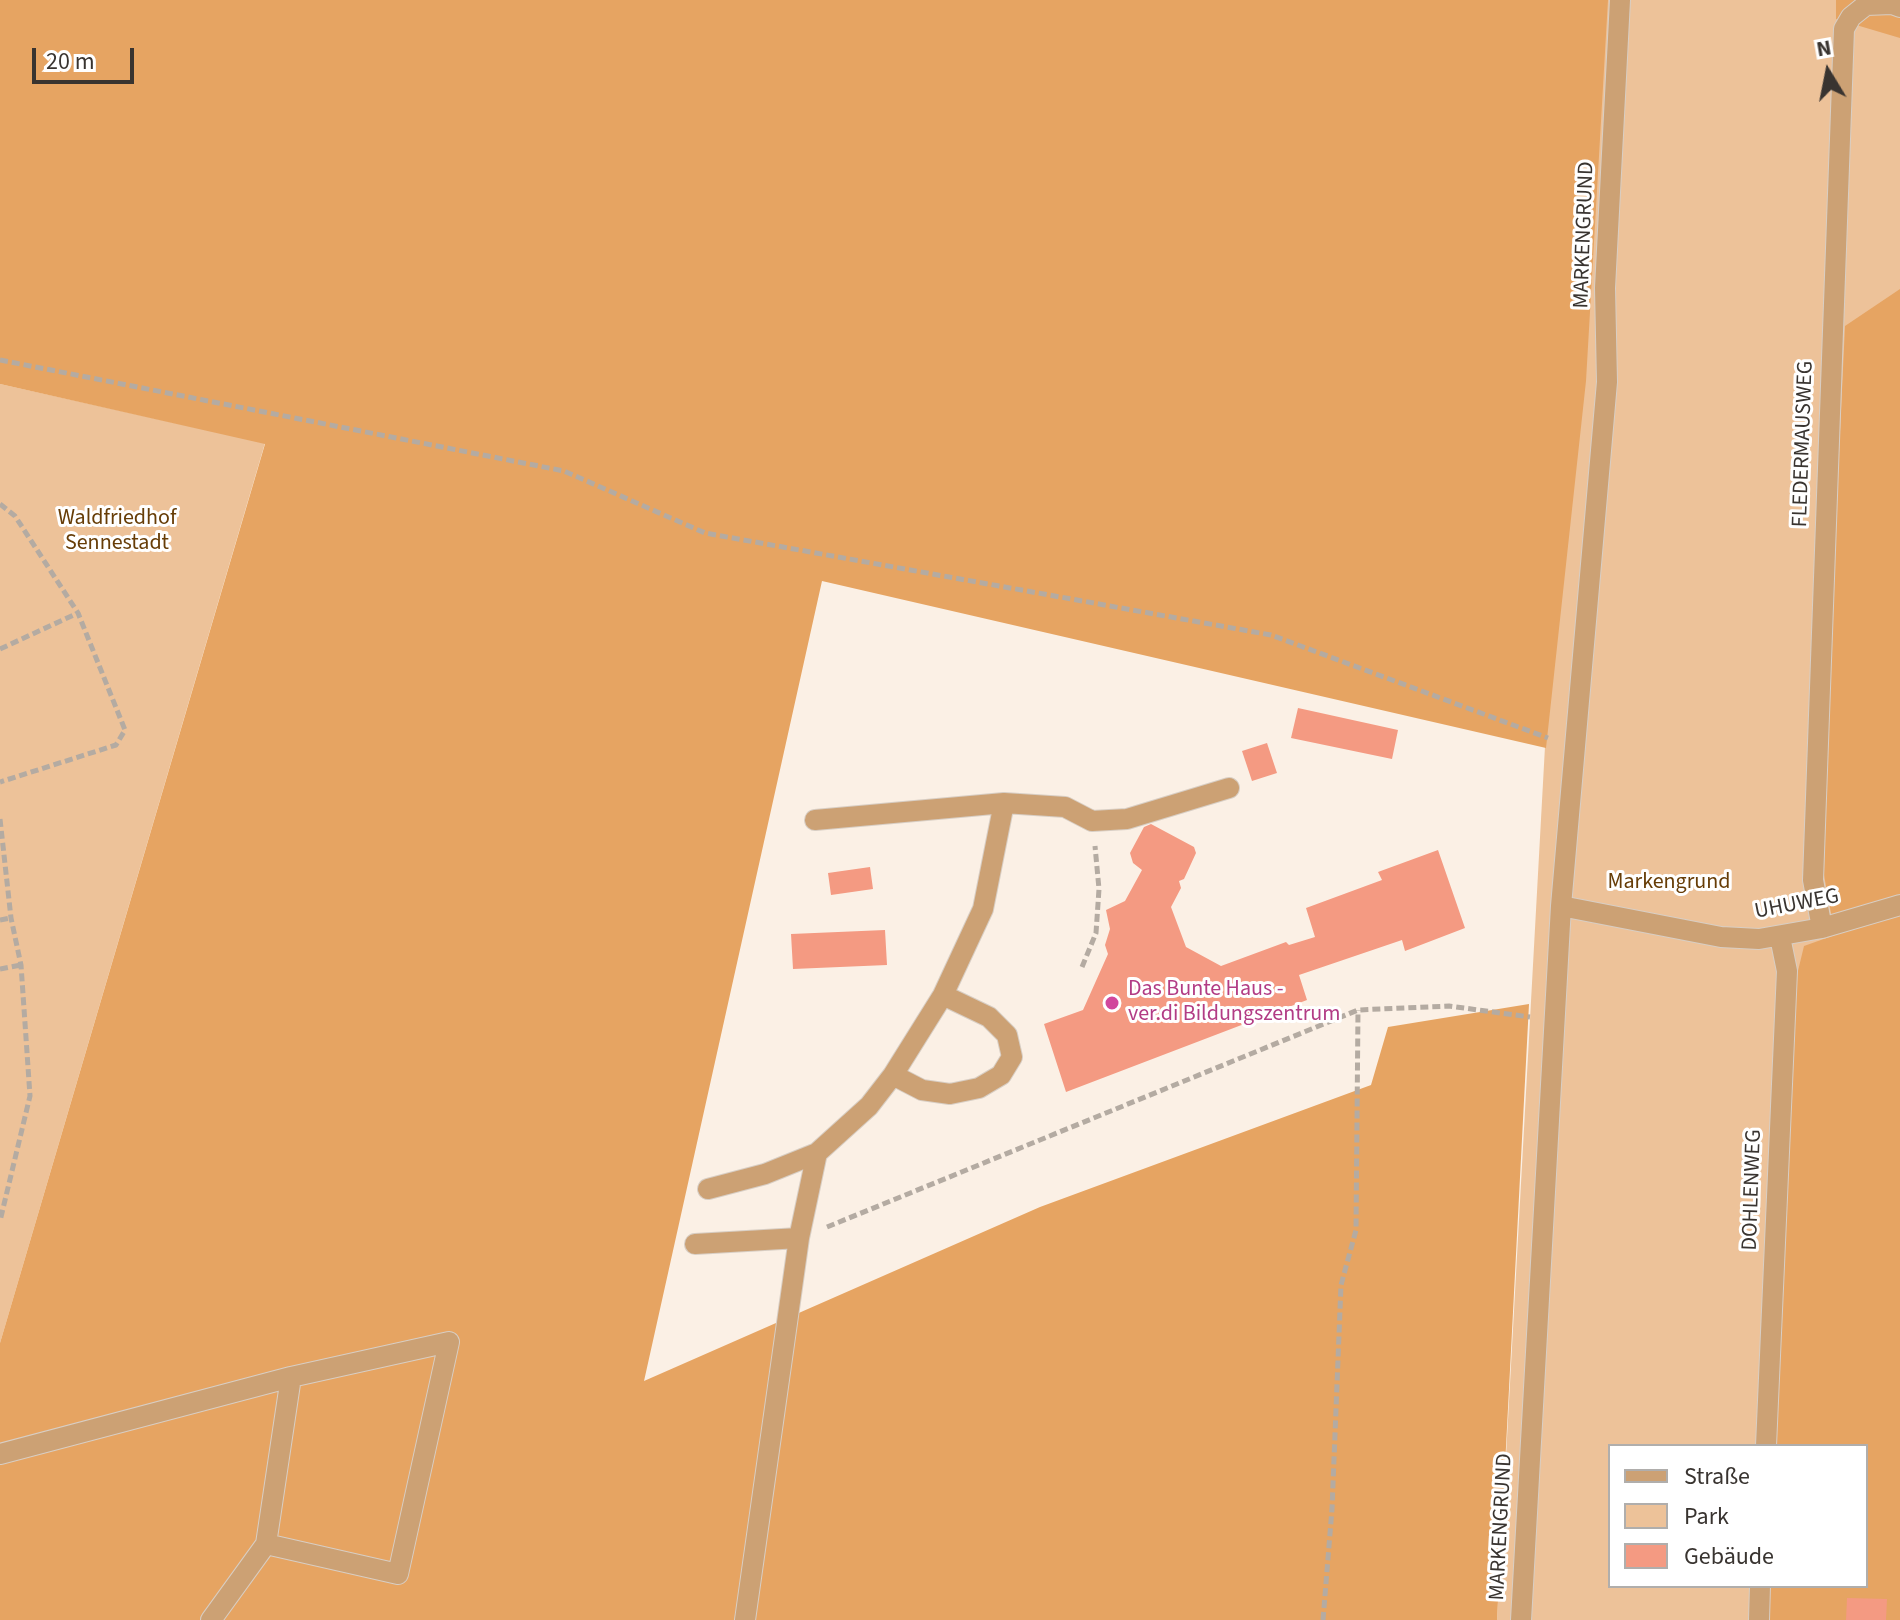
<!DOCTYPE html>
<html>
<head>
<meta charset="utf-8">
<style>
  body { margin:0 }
  #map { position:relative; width:1900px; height:1620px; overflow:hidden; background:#fbf0e5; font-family:"Source Sans 3",sans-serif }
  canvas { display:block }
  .legend { position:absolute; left:1608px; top:1444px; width:260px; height:144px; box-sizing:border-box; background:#fff; border:2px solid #b0aeac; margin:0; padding:10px 14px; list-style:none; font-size:24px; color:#393430 }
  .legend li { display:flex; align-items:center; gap:16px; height:40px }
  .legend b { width:40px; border:2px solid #b0aeac }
  .north { position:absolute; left:1788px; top:32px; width:80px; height:80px; -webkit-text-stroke:6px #fff; paint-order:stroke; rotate:350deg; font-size:22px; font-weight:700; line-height:32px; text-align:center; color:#393430 }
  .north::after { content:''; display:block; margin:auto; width:28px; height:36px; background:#393430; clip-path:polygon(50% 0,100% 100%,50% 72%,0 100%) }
  .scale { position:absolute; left:32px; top:48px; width:102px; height:36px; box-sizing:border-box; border:4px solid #393430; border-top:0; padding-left:10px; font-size:24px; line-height:28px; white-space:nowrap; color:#393430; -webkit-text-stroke:6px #fff; paint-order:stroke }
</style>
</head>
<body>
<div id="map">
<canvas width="1900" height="1620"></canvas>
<ul class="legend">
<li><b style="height:10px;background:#cca174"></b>Straße</li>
<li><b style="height:22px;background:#edc299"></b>Park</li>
<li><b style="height:22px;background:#f49a82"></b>Gebäude</li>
</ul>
<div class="north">N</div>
<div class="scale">20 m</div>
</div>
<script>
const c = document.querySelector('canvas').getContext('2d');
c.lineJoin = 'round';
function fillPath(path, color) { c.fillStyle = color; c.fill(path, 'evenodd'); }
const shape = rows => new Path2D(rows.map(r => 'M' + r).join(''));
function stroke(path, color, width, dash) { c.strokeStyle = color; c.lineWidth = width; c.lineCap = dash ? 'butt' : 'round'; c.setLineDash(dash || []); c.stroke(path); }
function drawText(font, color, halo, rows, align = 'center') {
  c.font = font + ' "Source Sans 3",sans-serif'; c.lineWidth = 6; c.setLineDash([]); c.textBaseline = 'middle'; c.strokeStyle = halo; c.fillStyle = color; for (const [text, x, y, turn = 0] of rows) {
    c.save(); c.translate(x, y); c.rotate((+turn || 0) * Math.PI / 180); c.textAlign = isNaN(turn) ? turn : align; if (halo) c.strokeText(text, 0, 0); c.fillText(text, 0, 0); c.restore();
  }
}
fillPath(shape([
  [1586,0,1900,0,1900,1620,1497,1620],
  [1610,1446,1866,1446,1866,1586,1610,1586],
  [0,384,265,443,0,1343]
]), '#edc299');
fillPath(shape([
  [0,0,1608,0,1586,381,1546,748,822,581,644,1381,1040,1207,1371,1085,1388,1027,1529,1004,1497,1620,0,1620,0,1343,265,444,0,384],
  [1836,0,1900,0,1900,38,1836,19],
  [1900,289,1900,1620,1768,1620,1770,1586,1866,1586,1866,1446,1776,1446,1797,975,1804,946,1835,935,1824,875,1826,728,1845,326]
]), '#e6a462');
fillPath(shape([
  [1298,708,1398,730,1392,759,1291,738],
  [1267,743,1277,773,1252,781,1242,751],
  [1151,824,1194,847,1196,853,1184,879,1179,881,1181,888,1171,907,1186,947,1221,966,1286,942,1289,945,1315,937,1306,908,1382,880,1378,872,1438,850,1465,928,1405,951,1402,940,1299,975,1307,1000,1066,1092,1044,1024,1083,1010,1108,954,1105,945,1110,929,1106,910,1125,901,1142,870,1133,863,1130,853,1144,827],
  [870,867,873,889,831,895,828,873],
  [885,930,887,965,793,969,791,934],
  [1847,1598,1887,1599,1886,1620,1846,1620]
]), '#f49a82');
const minor = shape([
  [815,820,1004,803,1065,807,1092,821,1127,819,1229,788],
  [1561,906,1721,937,1759,939,1822,928,1900,905],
  [1822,928,1813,880,1844,29,1851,17,1866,5,1892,4,1900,7],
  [893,1075,922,1090,950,1094,979,1088,1001,1075,1012,1057,1007,1035,989,1017,943,995],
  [708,1189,765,1174,817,1153,869,1106,893,1075,943,995,983,909,1004,803],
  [695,1244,799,1238],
  [1766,1446,1787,971,1780,937],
  [0,1454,291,1377,449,1342,398,1574,266,1544,291,1377],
  [211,1620,266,1544],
  [745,1620,799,1238,817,1153],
  [1521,1620,1561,906,1607,382,1605,288,1620,0],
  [1759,1620,1760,1586]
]);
stroke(minor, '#d8cec4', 22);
stroke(shape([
  [0,360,564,471,705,533,1271,635,1548,738],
  [0,504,15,516,78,613,125,730,116,745,0,782],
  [0,649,78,613],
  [0,819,11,918,21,965,30,1096,0,1221],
  [0,920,11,918],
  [1082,967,1096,933,1099,889,1095,846],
  [0,969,21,965],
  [827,1227,1358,1010,1449,1006,1530,1017],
  [1323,1620,1332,1509,1341,1285,1356,1230,1358,1010]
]), '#b4aba2', 5, [8, 4]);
stroke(minor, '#cca174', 20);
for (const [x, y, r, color] of [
  [1112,1003,8,"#d1479c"]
]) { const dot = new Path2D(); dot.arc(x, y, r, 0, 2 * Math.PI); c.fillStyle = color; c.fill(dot); stroke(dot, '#fff', 3); }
drawText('22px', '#393430', '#fff', [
  ["MARKENGRUND",1585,235,-88],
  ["FLEDERMAUSWEG",1804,444,-88],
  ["UHUWEG",1797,905,-11],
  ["DOHLENWEG",1753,1190,-88],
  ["MARKENGRUND",1502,1527,-87]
]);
drawText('22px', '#673d07', '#fff', [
  ["Waldfriedhof",117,519],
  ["Sennestadt",117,544],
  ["Markengrund",1669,883]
]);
drawText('22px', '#b23c85', '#fff', [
  ["Das Bunte Haus -",1128,990],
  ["ver.di Bildungszentrum",1128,1015]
], 'left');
</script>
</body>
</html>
